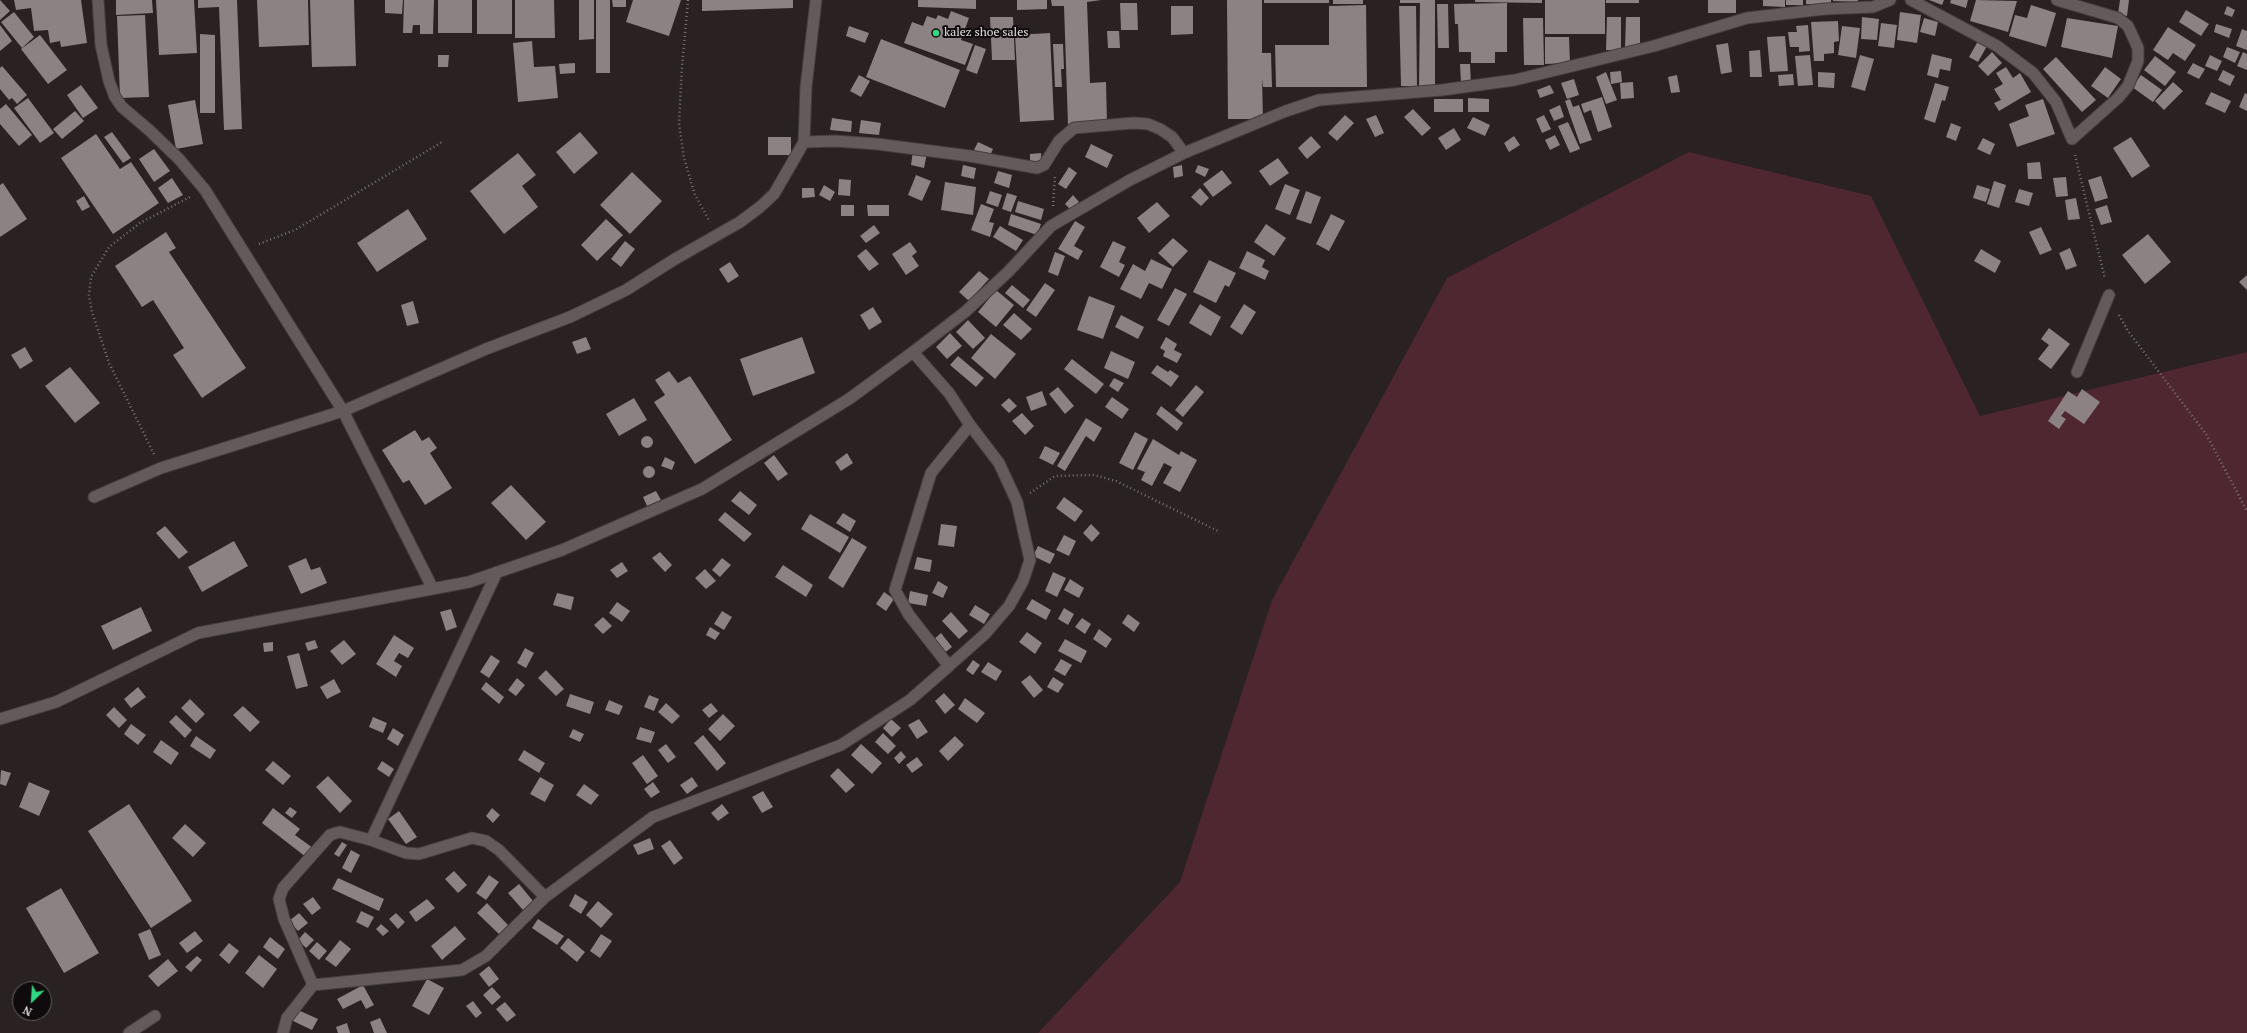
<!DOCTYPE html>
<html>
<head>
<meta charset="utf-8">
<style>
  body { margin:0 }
  #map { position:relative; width:2247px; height:1033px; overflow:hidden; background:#292122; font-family:"PT Serif",serif }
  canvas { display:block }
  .north { position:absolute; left:12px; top:981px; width:40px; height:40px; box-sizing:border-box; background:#0f0b0c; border:1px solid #645f60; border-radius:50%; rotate:205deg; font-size:11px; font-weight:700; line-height:16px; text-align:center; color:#e4dedf }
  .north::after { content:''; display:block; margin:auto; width:14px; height:18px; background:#30d883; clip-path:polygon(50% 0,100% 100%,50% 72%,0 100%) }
</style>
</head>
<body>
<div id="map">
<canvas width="2247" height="1033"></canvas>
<div class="north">N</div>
</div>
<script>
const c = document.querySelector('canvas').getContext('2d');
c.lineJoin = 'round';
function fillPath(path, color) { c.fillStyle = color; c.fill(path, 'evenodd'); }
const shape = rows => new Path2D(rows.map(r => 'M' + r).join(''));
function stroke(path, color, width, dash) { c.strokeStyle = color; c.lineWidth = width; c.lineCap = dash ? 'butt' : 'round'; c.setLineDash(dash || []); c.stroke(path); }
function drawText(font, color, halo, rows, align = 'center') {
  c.font = font + ' "PT Serif",serif'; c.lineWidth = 4; c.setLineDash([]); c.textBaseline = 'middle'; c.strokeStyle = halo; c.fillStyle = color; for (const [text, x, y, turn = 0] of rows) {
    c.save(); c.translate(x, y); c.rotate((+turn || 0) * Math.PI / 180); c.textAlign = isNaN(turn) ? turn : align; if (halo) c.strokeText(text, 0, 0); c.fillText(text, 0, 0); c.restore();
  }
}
fillPath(shape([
  [1689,152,1871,196,1980,416,2247,352,2247,1033,1038,1033,1180,882,1272,600,1447,278]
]), '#4f2731');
fillPath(shape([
  [0,0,10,11,0,20],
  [14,0,81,0,87,43,61,47,60,41,50,43,48,30,34,31,31,8,16,10],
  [116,0,152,0,153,13,116,15],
  [156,0,194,0,197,53,159,55],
  [198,0,237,0,242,129,224,130,219,7,198,8],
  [257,0,308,0,309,45,259,47],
  [310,0,354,0,356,66,312,67],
  [385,0,403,0,402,14,385,13],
  [404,0,434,0,433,34,420,34,420,25,413,25,412,33,403,33],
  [438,0,472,0,472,33,438,33],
  [477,0,512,0,512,34,477,34],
  [515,0,554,0,555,38,515,38],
  [579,0,594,0,594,39,579,40],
  [596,0,610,0,610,73,596,73],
  [612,0,626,0,626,7,613,7],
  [633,0,681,0,669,36,626,22],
  [702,0,793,0,793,8,702,11],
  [918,0,976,0,976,9,918,7],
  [1017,0,1047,0,1047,9,1017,10],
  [1051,0,1101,0,1087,2,1090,83,1106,82,1107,123,1068,125,1064,6,1052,6],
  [1227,0,1262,0,1262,53,1271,53,1272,87,1263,87,1262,79,1263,119,1228,119],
  [1264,0,1329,0,1329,3,1264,3],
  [1333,0,1363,0,1363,4,1333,4],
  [1400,0,1435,0,1435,87,1419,87,1420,3,1400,3],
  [1475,0,1542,0,1542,3,1475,2],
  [1545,0,1605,0,1605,34,1545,34],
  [1606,0,1639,0,1639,3,1606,3],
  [1708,0,1736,0,1736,13,1708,13],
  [1763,0,1785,0,1785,7,1763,6],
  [1786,0,1803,0,1803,5,1786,5],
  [1806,0,1831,0,1831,4,1806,4],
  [1833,0,1858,0,1858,2,1833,1],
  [1929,0,1944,0,1942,5],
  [1951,0,1968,0,1966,8,1950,3],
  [1976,0,2017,1,2008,32,1970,21],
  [2120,0,2129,0,2127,16,2118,14],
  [1120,3,1137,3,1138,30,1121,30],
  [1507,3,1507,52,1495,52,1495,63,1471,63,1471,52,1459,52,1458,24,1455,24,1454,4],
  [1437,4,1448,4,1449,48,1438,48],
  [1366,5,1367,87,1276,87,1275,45,1329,45,1329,6],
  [2031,5,2056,13,2046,47,2009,36,2015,15,2027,18],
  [1171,6,1193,6,1193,34,1171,35],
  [1399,6,1416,6,1417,86,1401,86],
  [2227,6,2235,10,2232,17,2224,14],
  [2186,10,2209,24,2201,36,2179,22],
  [951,11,969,18,961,40,973,44,965,65,904,43,912,22,923,26,927,16,936,19,938,15,948,19],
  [14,12,34,37,22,48,1,22],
  [1900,12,1921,15,1917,43,1897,40],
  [145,15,149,97,120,98,117,16],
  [990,17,1013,17,1015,60,992,60],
  [1607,17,1621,17,1621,50,1606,50],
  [1626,17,1640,17,1640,47,1625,47],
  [1862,17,1879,19,1877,40,1861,39],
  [1523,18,1543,18,1544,65,1524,65],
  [1924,18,1938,22,1935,36,1920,32],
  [2067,18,2118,26,2112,58,2061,47],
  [1838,21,1839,41,1834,42,1834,53,1824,54,1824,61,1814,61,1811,22],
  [1881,23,1897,25,1894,48,1878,46],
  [2216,24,2232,29,2229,38,2214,32],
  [0,25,12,41,0,51],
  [1808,25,1810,51,1799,52,1799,47,1790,47,1788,32,1797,32,1796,26],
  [849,26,869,33,865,43,846,36],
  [1842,26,1860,28,1856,58,1838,55],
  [2168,27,2196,45,2185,61,2173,53,2168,60,2153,50],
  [2242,29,2247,31,2247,50,2236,46],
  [1107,31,1119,31,1120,48,1108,48],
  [1050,33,1054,120,1020,122,1015,35],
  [200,34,215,35,215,113,200,113],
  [40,35,67,70,48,84,21,49],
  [1785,36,1788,71,1770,72,1767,37],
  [1545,37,1569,37,1570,63,1545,64],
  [881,39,960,70,945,108,866,77],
  [532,41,534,67,555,66,558,98,518,102,513,43],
  [1978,41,1987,46,1978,62,1969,57],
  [1728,43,1732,72,1721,74,1716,45],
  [1053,44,1063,44,1064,69,1061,69,1062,87,1055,87],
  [975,45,986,49,977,74,966,70],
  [2227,47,2240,52,2235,63,2223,57],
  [1760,50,1762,77,1750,77,1749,51],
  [1992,52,2002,63,1988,76,1978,66],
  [2243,52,2247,54,2247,70,2237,66],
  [1932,54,1952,59,1950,71,1940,69,1938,78,1927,75],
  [438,55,449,55,448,67,438,67],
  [1810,55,1813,85,1798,86,1795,56],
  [1860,55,1874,59,1865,91,1851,87],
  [2210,55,2222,61,2217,71,2205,66],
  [2155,56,2176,72,2165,86,2144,70],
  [2056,57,2096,100,2082,112,2043,69],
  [575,63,575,73,560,74,559,64],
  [2193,63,2205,69,2199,79,2187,73],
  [1460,64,1470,64,1471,84,1461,84],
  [2,66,27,95,17,104,12,98,9,100,0,89,0,68],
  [2006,67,2013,78,2020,73,2031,92,1999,111,1994,103,2001,100,1994,89,2003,84,1996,73],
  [2105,67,2121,79,2108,98,2091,86],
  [2223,70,2235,76,2230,86,2218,80],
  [1621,71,1622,82,1611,84,1610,72],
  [1606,72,1617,100,1606,104,1596,77],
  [1818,72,1835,73,1834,88,1818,87],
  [1793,74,1794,85,1779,86,1778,75],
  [859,75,870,81,861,97,850,91],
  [1677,75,1680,92,1671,93,1668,77],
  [2141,75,2162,90,2153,102,2132,87],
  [1574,79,1579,95,1567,99,1561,83],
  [1633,82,1634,98,1621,99,1620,83],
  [2173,82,2183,91,2164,110,2155,101],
  [1935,83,1949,87,1945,101,1942,100,1935,123,1924,119],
  [81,85,98,108,83,118,67,95],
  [1550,85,1554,93,1540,98,1537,90],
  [2211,92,2231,101,2225,113,2205,104],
  [2245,93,2247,94,2247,111,2239,107],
  [1602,97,1612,127,1598,132,1591,110,1584,113,1581,104],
  [28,98,54,133,40,143,14,108],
  [1468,98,1489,99,1489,112,1468,112],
  [1434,99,1463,99,1463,112,1434,112],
  [1570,99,1573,107,1579,105,1592,140,1580,144,1565,101],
  [2043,99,2055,134,2017,147,2009,124,2029,116,2025,105],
  [195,100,203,144,176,149,168,105],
  [6,104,32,135,19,146,0,124,0,109],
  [1560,105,1564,117,1554,121,1549,110],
  [1413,109,1431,128,1422,136,1404,117],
  [75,111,84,121,62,139,53,129],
  [1345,115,1354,123,1337,141,1328,133],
  [1376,115,1384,133,1375,137,1366,119],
  [1544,115,1551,129,1542,133,1536,119],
  [1473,117,1490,125,1485,136,1467,128],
  [832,118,852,121,851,132,830,130],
  [861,120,881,123,879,135,859,133],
  [1568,122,1580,149,1570,153,1558,126],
  [1951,123,1961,127,1956,141,1946,137],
  [1454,128,1461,140,1446,150,1438,138],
  [112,132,131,158,123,163,104,137],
  [580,132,598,153,574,174,556,152],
  [96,134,120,169,131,162,159,203,113,234,61,158],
  [1555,135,1560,145,1550,150,1545,140],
  [1311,136,1321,147,1307,159,1298,148],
  [1514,136,1520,145,1509,152,1504,143],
  [768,137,791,137,791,155,768,155],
  [2131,137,2150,166,2132,178,2113,148],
  [1983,138,1995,144,1990,155,1977,149],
  [978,142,993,149,989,158,974,150],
  [1091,144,1113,155,1107,168,1085,157],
  [154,149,170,171,154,182,139,159],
  [913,151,927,153,924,168,911,165],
  [518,153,536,175,522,186,538,207,504,234,470,191],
  [1041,153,1042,165,1030,166,1030,154],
  [1278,158,1289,173,1270,186,1259,171],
  [2040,162,2042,179,2028,179,2027,163],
  [963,165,976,168,974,179,961,176],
  [1182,165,1183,176,1174,178,1173,167],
  [1198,165,1209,169,1205,177,1195,172],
  [1069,167,1077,173,1066,189,1058,184],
  [1222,170,1232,183,1213,197,1203,184],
  [998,171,1012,175,1009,188,994,183],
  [632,172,662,201,630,234,600,205],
  [916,175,931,181,922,201,908,195],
  [2101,176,2108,198,2095,202,2088,180],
  [2066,177,2068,196,2056,197,2053,178],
  [172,178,183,195,168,203,158,188],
  [839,179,851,180,850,196,838,195],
  [1994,181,2006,185,1999,208,1987,204],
  [945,182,976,187,973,215,941,210],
  [3,183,27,219,0,237,0,185],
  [1285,184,1300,190,1290,215,1275,209],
  [824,185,835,192,830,201,819,195],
  [1977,185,1990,189,1986,202,1973,198],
  [802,188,814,188,815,197,802,198],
  [1200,188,1209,198,1201,206,1191,197],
  [2019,189,2033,193,2029,206,2015,202],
  [990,191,1002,195,998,207,986,203],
  [1306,191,1321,197,1311,224,1296,219],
  [1007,193,1017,196,1011,212,1002,209],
  [1073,195,1079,202,1071,210,1065,204],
  [84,196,90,207,82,211,76,201],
  [2076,198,2080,219,2068,220,2065,200],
  [1018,201,1044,209,1041,220,1015,212],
  [1157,202,1170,216,1149,233,1137,218],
  [981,204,994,209,989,222,994,223,990,237,971,230],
  [841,205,854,205,854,216,841,216],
  [867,205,889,205,889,216,868,216],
  [2107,205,2112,222,2101,225,2095,209],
  [408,209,427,239,377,272,357,243],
  [1011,214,1041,224,1037,235,1008,225],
  [1331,214,1345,221,1329,251,1316,244],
  [606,219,623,235,597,261,581,245],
  [1075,221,1085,227,1074,246,1083,251,1078,260,1058,249],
  [1266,224,1286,238,1274,256,1254,242],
  [874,225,880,233,866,243,860,236],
  [1000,226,1023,240,1016,251,993,237],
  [2041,227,2052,250,2040,255,2029,232],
  [166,232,176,248,169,252,246,368,202,398,173,355,184,348,153,300,142,307,115,266],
  [2148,234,2171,262,2145,284,2122,255],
  [1173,238,1188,251,1173,267,1158,253],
  [625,241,635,249,621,267,611,259],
  [1113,241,1126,247,1119,262,1125,265,1119,277,1100,267],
  [910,242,917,252,912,256,919,266,906,275,892,254],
  [2070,248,2077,266,2066,270,2059,253],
  [866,249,879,264,869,271,857,256],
  [1981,249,2001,261,1995,273,1974,261],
  [1247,251,1265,260,1262,267,1269,271,1265,280,1239,268],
  [1055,252,1065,256,1058,276,1048,272],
  [1151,259,1172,269,1162,289,1149,283,1141,299,1120,289,1133,264,1145,271],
  [1209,260,1236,273,1229,287,1225,285,1216,303,1193,292],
  [730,262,739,276,728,283,719,269],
  [979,271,989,279,969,301,959,292],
  [2247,275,2247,290,2239,282],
  [1045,283,1055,290,1036,317,1026,310],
  [1012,285,1030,300,1023,308,1005,293],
  [1175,288,1187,294,1169,326,1157,320],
  [996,290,1014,305,996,327,978,312],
  [1089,296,1115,306,1103,339,1077,330],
  [413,301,419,323,407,326,401,305],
  [1200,304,1221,317,1211,336,1189,323],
  [1244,304,1256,312,1242,335,1230,327],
  [873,307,882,322,869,330,860,315],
  [1014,313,1032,329,1021,340,1003,325],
  [1121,315,1144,327,1138,339,1115,327],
  [968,320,985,338,973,349,956,332],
  [2049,328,2070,344,2051,369,2038,359,2049,345,2041,339],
  [950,333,962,346,947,359,936,347],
  [991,334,1016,354,995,379,971,358],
  [586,337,591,349,577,354,572,342],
  [802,337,815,373,753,396,740,359],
  [1166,337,1177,344,1174,350,1182,354,1177,363,1163,356,1165,351,1160,348],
  [25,347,33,361,20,369,11,355],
  [1111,351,1135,362,1128,379,1104,368],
  [958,356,984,378,976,387,950,365],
  [1072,359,1104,384,1096,394,1064,369],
  [1157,365,1168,372,1170,370,1179,376,1171,387,1151,373],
  [70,367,100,403,75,423,45,386],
  [669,371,678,383,690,376,732,440,695,464,654,402,665,395,655,380],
  [1114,378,1124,383,1118,392,1109,386],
  [1196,385,1204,392,1183,417,1175,410],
  [1058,387,1074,406,1065,414,1049,394],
  [2082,389,2100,402,2084,424,2065,411,2061,416,2066,419,2059,429,2048,421,2068,391,2077,397],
  [1042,391,1047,405,1031,411,1026,397],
  [1112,397,1129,409,1122,419,1105,407],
  [634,398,647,420,619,436,606,414],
  [1009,398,1017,406,1009,413,1001,405],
  [1161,406,1183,423,1177,431,1156,414],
  [1022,413,1034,426,1025,435,1012,421],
  [1086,418,1102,428,1094,442,1086,436,1065,471,1057,466],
  [415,430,422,441,429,437,437,448,430,453,452,488,425,505,409,480,403,483,382,450],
  [1135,432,1148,439,1133,470,1119,463],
  '641 442a6 6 0 1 1 12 0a6 6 0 1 1-12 0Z',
  [1153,439,1179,455,1181,451,1197,460,1180,492,1163,483,1172,467,1164,463,1152,486,1141,480,1145,472,1137,469],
  [1045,446,1060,453,1053,465,1039,458],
  [847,453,853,463,841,471,835,462],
  [774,455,788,474,778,481,764,463],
  [665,457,675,462,672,470,661,466],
  '643 472a6 6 0 1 1 12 0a6 6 0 1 1-12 0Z',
  [511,485,546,522,526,540,491,503],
  [656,491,661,500,647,506,643,497],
  [740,491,757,505,749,515,731,501],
  [1064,497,1083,511,1075,522,1056,508],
  [725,512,752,534,744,542,718,520],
  [843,513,856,521,850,532,836,523],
  [810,514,849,537,840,553,801,529],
  [941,524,957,526,954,547,938,545],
  [1091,524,1100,533,1092,542,1083,533],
  [165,526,188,552,179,559,156,533],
  [1064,535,1076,541,1069,556,1056,550],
  [852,538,867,547,843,588,828,578],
  [234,541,248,566,202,592,188,567],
  [1038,546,1055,554,1050,564,1033,556],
  [660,552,672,565,665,572,652,558],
  [917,557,932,560,930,572,914,569],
  [306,558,311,570,320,567,327,583,301,594,288,566],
  [722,558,731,565,720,577,712,570],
  [622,562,628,571,617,578,610,570],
  [783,565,813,585,806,597,775,577],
  [705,569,716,581,706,589,695,578],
  [1053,572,1066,578,1057,597,1045,591],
  [1070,579,1084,588,1079,598,1064,590],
  [938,581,948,587,943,598,932,593],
  [910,591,928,595,926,606,908,603],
  [884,592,894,599,886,611,876,604],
  [557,593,574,597,571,610,553,605],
  [1032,599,1051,610,1046,620,1026,609],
  [617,602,630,611,622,622,609,613],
  [975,605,990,614,984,624,969,615],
  [141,607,152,631,113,650,101,626],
  [1064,608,1074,614,1068,625,1058,619],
  [451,609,457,627,446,631,440,612],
  [722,611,732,617,724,630,714,624],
  [951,612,968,631,959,639,942,621],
  [1128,614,1140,623,1134,632,1122,623],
  [603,617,612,626,603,634,594,625],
  [1082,618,1091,624,1085,634,1075,627],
  [710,627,720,633,715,640,706,635],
  [1099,629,1112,639,1106,648,1093,639],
  [1027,632,1042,643,1035,654,1019,642],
  [941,633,952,647,943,654,932,641],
  [394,635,414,648,408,658,399,653,394,661,402,666,396,677,376,664],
  [1065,639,1087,651,1081,663,1058,651],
  [315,640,318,648,308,651,305,643],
  [344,640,356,654,342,665,330,651],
  [273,642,273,651,264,652,263,643],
  [525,648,534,653,526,668,517,663],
  [299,653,308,686,296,689,287,656],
  [491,655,500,661,489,678,480,672],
  [1061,659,1072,665,1065,676,1054,670],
  [973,660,980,665,973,675,966,670],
  [988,662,1002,671,996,681,981,672],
  [546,670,564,689,556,696,538,678],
  [1030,675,1043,690,1034,698,1021,682],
  [1053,677,1064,684,1058,693,1047,687],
  [517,678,525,685,516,696,508,690],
  [334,679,341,692,327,699,320,687],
  [486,682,504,697,499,704,481,689],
  [138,687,146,697,131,708,124,699],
  [944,693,955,705,945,714,935,701],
  [570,694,594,702,590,714,566,706],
  [649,695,659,699,654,711,644,707],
  [965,698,985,713,977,723,958,709],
  [190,699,205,714,196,723,181,708],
  [609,700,623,706,619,715,605,710],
  [666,703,680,716,672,724,658,712],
  [711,703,718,711,709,718,702,710],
  [243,706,260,722,250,732,233,715],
  [114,707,127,720,119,728,106,715],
  [723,714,735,726,720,741,708,729],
  [176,715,192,730,185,738,169,722],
  [373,717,387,723,383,733,369,727],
  [891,719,901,728,892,737,883,728],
  [919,719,928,732,917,739,908,725],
  [131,724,146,735,138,745,124,734],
  [640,727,655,732,651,743,636,739],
  [393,728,404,735,398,746,387,739],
  [573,729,584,734,580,742,569,737],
  [883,733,896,746,888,754,875,742],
  [703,735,726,763,717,771,694,743],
  [196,736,216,750,210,759,190,746],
  [955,736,964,745,948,761,939,751],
  [161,740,179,753,171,765,153,752],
  [666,744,676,757,668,763,658,750],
  [861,744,882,763,872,774,851,755],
  [524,750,545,763,539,773,518,760],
  [901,751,906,757,899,764,894,758],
  [643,755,658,776,647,784,632,763],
  [917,757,923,765,912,773,906,765],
  [273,761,291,776,283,785,265,770],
  [382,761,394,769,389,777,377,769],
  [838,768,855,785,846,793,830,776],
  [1,770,11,773,6,786,0,784],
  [328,776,352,801,340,813,316,787],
  [540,777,554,785,545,802,530,794],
  [692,777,698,786,687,794,680,785],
  [29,782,50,791,39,816,19,807],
  [653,782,660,792,651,798,644,789],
  [584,784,599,795,591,805,576,795],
  [763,791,773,807,762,813,752,797],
  [129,804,192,901,151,928,88,831],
  [722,804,729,813,718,821,711,813],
  [290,807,297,812,292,818,285,813],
  [273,808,300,829,295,835,313,848,306,857,262,823],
  [492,808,500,815,493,823,486,816],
  [399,811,417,837,406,844,388,819],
  [185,824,206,843,193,857,172,838],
  [650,838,654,849,638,855,633,845],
  [670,840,683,858,674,865,661,846],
  [342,842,347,845,339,857,334,854],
  [351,850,360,855,351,873,342,868],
  [454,871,467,885,458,893,445,879],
  [489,875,499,882,486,900,476,893],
  [338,878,384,899,379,911,332,889],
  [519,884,533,901,523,910,508,893],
  [61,888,99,953,64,973,26,908],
  [575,894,588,902,581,914,569,906],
  [313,897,321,908,312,915,303,904],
  [427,899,435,908,416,922,409,912],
  [598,901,613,914,601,928,586,915],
  [487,903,508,925,499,934,477,913],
  [361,911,374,917,368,928,356,922],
  [299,913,308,923,298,931,289,921],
  [396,913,405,922,398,929,389,919],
  [538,919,564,936,557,945,532,928],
  [381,924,389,931,383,936,376,929],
  [455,926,466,939,442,960,431,946],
  [150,929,161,955,149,960,138,934],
  [195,931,203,941,187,953,179,943],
  [305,932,314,940,306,948,298,940],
  [601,934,612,941,600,958,590,951],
  [270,937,285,949,278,959,263,947],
  [568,938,585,952,577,962,560,948],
  [340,940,351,949,336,967,325,959],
  [317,942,327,951,319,960,309,951],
  [229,943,239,951,229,964,219,955],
  [259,955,277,969,263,988,245,973],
  [197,956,202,960,191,972,185,967],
  [168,959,178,971,158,987,148,976],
  [489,966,499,979,489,987,479,974],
  [427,979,444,988,429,1015,412,1006],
  [363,985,374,1005,366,1009,361,1000,343,1009,337,999],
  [492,987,501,997,492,1005,483,995],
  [473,1001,482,1013,476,1018,466,1006],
  [505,1002,516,1015,507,1022,496,1009],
  [298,1010,318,1019,312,1030,293,1021],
  [380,1018,387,1033,374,1033,370,1022],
  [347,1023,350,1033,338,1033,336,1027]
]), '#8c8183');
const minor = shape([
  [98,0,101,45,109,81,115,97,122,107,149,130,179,159,205,190,343,411,433,589],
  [1911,0,1997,46,2033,73,2056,102,2072,139,2118,98,2128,86,2138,61,2138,48,2128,26,2118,18,2057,0],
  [804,142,835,141,877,144,970,156,1037,168,1044,165,1059,141,1074,128,1133,123,1148,124,1160,129,1172,137,1184,153],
  [2077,372,2109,295],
  [94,497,161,468,343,411,486,349,570,317,626,290,675,259,740,222,760,207,774,194,804,142,806,87,816,0],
  [949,666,985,634,1009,606,1023,581,1030,560,1017,502,999,463,970,425],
  [0,719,56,702,198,633,469,582,562,550,702,489,849,399,913,352,965,312,1009,271,1051,226,1130,180,1184,153,1286,111,1319,100,1442,90,1515,80,1654,46,1747,18,1825,9,1873,7,1890,0],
  [371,840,497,572],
  [313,985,284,919,279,899,283,888,306,862,330,835,336,833,340,832,371,840,406,853,419,854,472,838,486,841,499,850,545,897],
  [129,1033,155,1016],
  [283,1033,287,1018,313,985,462,970,486,956,545,897,653,817,841,745,910,700,949,666,909,615,895,590,931,473,970,425,949,393,913,352]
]);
stroke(minor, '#443d3f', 13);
stroke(shape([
  [688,0,682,67,679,123,684,158,695,195,710,222],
  [2075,155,2105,279],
  [1053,206,1055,177],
  [259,244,295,230,442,142],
  [2119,315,2128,331,2206,434,2247,511],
  [154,454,109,363,92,312,89,295,91,277,109,247,140,223,190,197],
  [1030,493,1055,476,1094,475,1116,481,1218,531]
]), '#7b7475', 2.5, [1, 3]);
stroke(minor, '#645a5c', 11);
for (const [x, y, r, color] of [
  [936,33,4,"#30d883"]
]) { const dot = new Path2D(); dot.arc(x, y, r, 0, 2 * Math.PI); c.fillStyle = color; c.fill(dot); stroke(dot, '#0f0b0c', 1.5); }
drawText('12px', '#e4dedf', '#0f0b0c', [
  ["kalez shoe sales",944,33]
], 'left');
</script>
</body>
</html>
